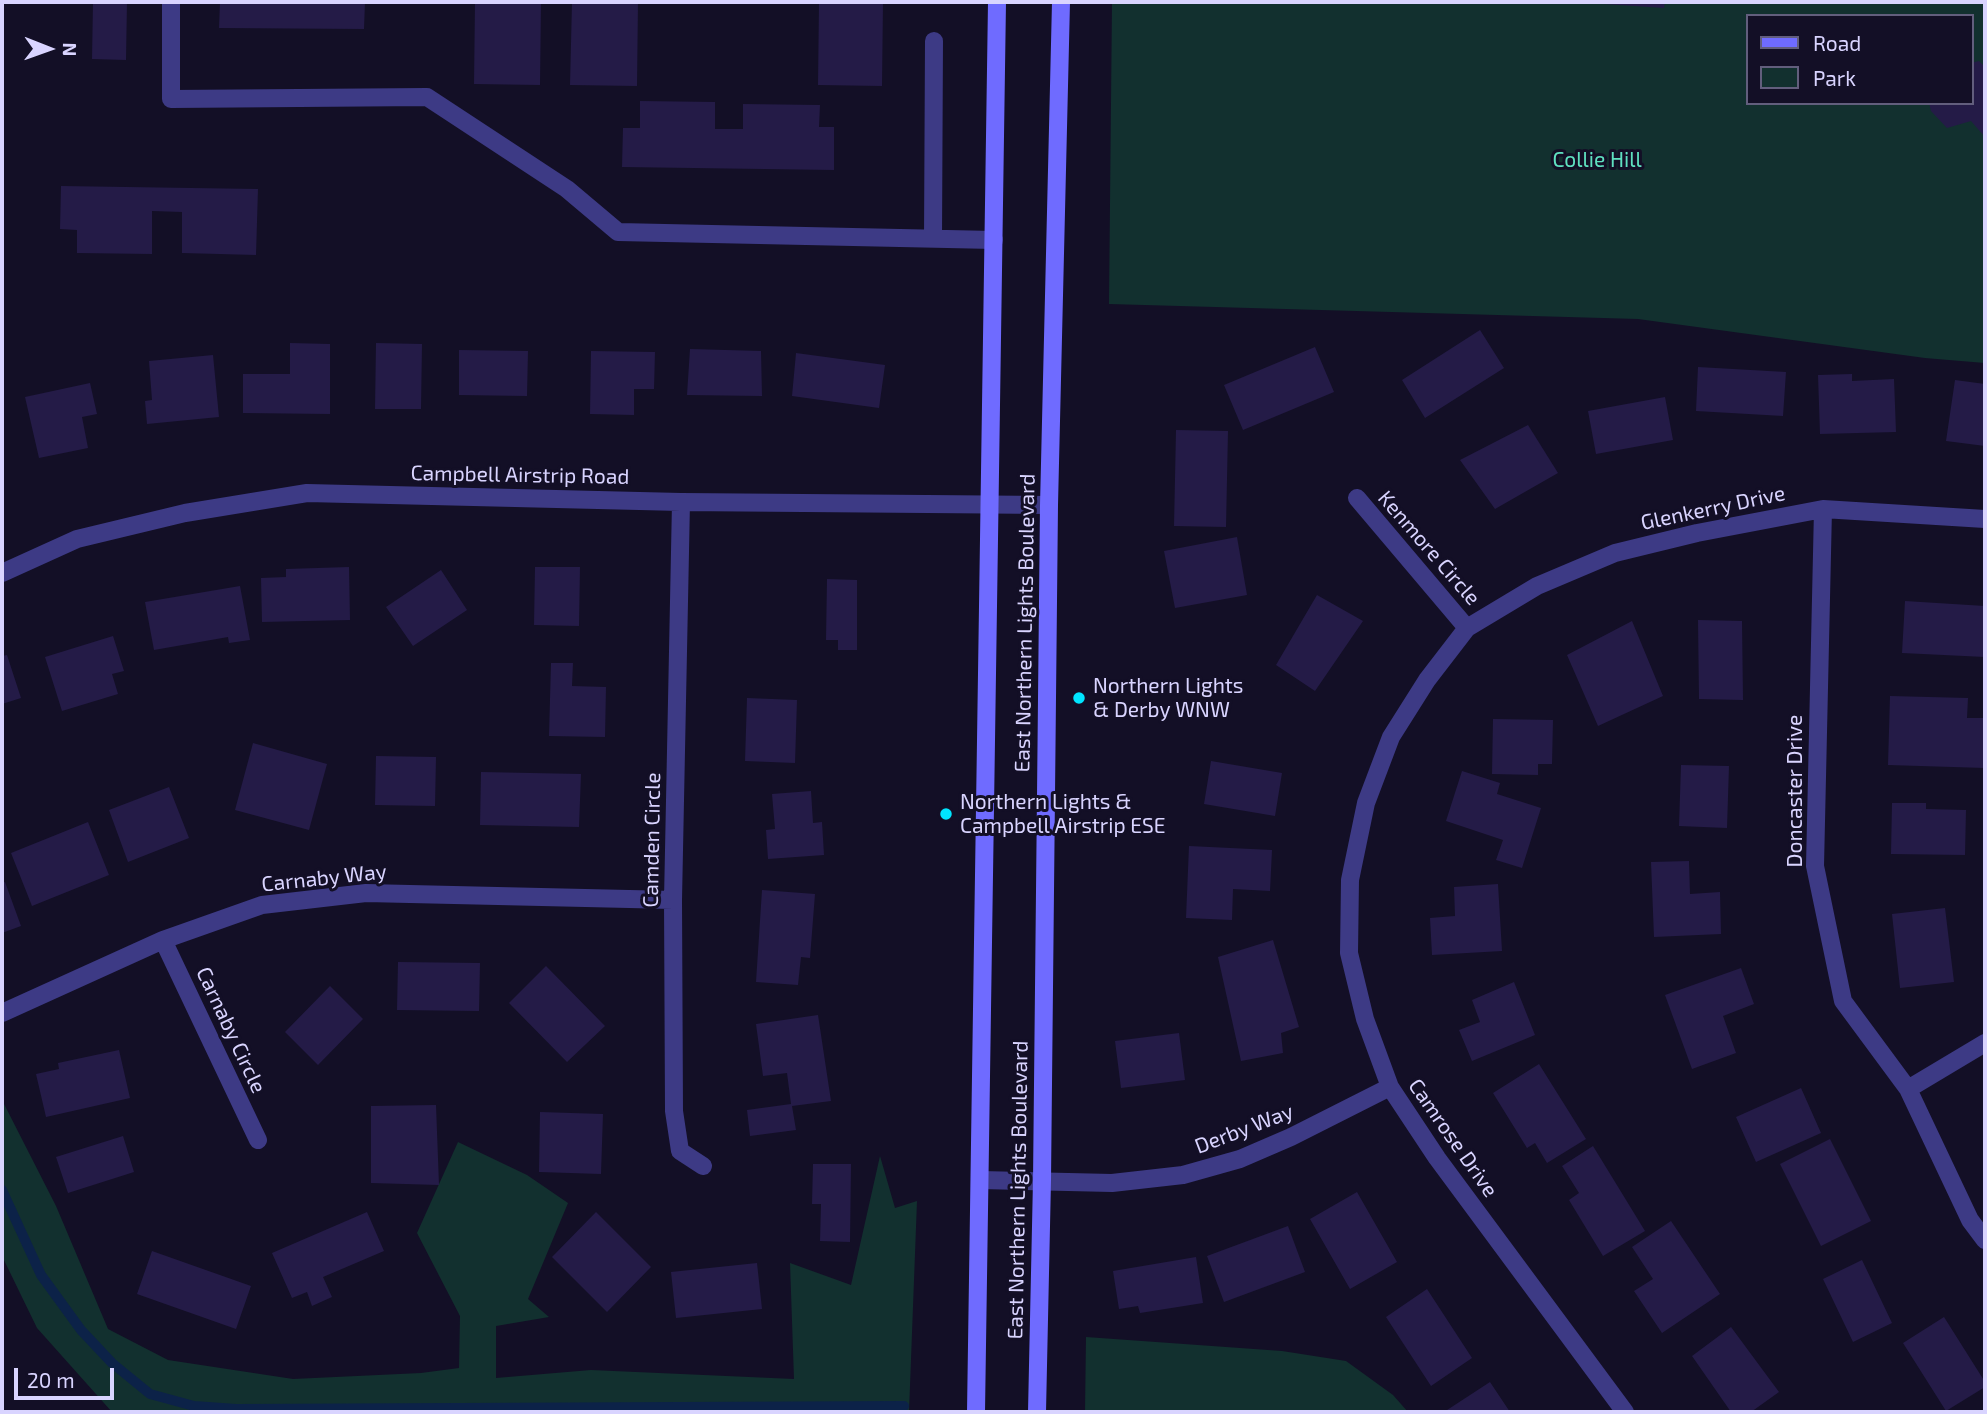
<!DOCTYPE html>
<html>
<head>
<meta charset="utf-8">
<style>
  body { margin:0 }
  #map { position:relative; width:1987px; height:1414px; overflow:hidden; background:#130f26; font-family:"Exo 2",sans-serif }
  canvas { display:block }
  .frame { position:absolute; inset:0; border:4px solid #d9d4ff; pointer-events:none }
  .legend { position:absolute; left:1746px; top:14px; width:228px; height:91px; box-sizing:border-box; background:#130f26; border:2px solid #625e7d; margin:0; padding:9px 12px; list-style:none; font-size:21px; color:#d9d4ff }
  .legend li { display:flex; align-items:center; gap:14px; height:35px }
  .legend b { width:35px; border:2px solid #625e7d }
  .north { position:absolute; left:14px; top:14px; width:70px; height:70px; -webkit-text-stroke:5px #130f26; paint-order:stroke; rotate:91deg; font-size:19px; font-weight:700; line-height:28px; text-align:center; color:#d9d4ff }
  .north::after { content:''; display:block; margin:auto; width:24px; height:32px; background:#d9d4ff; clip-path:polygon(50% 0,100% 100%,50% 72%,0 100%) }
  .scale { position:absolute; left:14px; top:1368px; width:100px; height:32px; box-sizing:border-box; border:4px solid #d9d4ff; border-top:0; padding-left:9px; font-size:21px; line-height:24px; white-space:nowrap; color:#d9d4ff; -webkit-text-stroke:5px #130f26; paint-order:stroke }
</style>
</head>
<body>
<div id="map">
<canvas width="1987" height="1414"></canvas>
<div class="frame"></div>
<ul class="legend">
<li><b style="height:9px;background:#6f6bff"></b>Road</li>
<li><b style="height:19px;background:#12302f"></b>Park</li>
</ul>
<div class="north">N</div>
<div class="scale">20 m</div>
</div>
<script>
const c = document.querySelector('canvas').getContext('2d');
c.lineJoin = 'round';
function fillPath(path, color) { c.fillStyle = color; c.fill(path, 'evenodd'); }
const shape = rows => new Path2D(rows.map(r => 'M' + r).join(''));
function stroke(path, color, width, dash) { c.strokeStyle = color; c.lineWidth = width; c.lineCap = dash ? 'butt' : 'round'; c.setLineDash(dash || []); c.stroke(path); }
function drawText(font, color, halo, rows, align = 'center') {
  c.font = font + ' "Exo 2",sans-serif'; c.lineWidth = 6; c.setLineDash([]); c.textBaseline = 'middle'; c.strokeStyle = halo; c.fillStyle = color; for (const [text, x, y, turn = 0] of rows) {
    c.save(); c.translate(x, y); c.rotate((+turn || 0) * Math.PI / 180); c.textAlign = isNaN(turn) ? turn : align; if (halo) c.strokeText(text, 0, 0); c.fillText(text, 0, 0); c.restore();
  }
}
fillPath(shape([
  [1112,2,1985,2,1985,363,1925,358,1638,319,1109,304],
  [1747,16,1971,16,1971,103,1747,103],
  [2,1100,56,1206,108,1329,168,1360,293,1379,421,1373,459,1368,460,1316,417,1233,458,1142,527,1175,568,1203,528,1299,549,1317,496,1326,496,1378,591,1370,794,1379,790,1263,851,1285,880,1156,895,1208,917,1201,909,1412,112,1412,37,1328,2,1256],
  [1086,1337,1282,1351,1346,1361,1393,1395,1408,1412,1085,1412]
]), '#12302f');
stroke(shape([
  [2,1190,41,1275,81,1330,112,1363,150,1394,194,1406,236,1409,904,1406]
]), '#0c2248', 10);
fillPath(shape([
  [93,2,127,2,126,60,92,59],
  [220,2,365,2,364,29,219,28],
  [475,2,541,2,540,85,474,84],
  [572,2,638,2,637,86,570,85],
  [819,2,883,2,882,86,818,85],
  [1604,2,1665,2,1664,8,1604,4],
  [1979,61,1985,67,1985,137,1971,121,1947,128,1931,111,1929,103,1971,103,1971,63],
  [640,101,715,102,715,129,743,129,743,104,820,105,819,127,834,127,834,170,622,167,623,128,640,128],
  [61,186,258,189,256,255,182,253,182,212,152,211,152,254,77,253,77,230,60,229],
  [1480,330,1504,368,1425,418,1402,380],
  [290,343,330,344,330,414,243,413,243,374,290,374],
  [376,343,422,344,421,409,375,409],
  [1315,347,1334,392,1243,430,1224,385],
  [690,349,761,351,762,396,687,395],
  [459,350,528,351,527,396,459,395],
  [591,351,655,352,654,389,634,389,634,415,590,414],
  [796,353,885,365,879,408,792,396],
  [213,355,219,417,147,424,145,401,152,400,149,361],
  [1698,367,1786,372,1783,416,1696,411],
  [1852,374,1852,381,1894,379,1896,432,1820,434,1818,375],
  [1955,380,1985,384,1985,446,1946,441],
  [90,383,97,414,82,417,88,448,39,458,25,397],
  [1665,397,1673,440,1596,454,1588,411],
  [1528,425,1558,473,1495,509,1460,460],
  [1176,430,1228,431,1226,527,1174,526],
  [1237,537,1247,595,1175,608,1164,551],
  [349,567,350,620,262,622,261,578,286,577,286,569],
  [535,567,580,567,579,626,534,625],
  [441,570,467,610,413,646,386,607],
  [827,579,857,580,857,650,838,650,838,640,826,640],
  [240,586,250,640,229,643,228,637,154,650,145,602],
  [1317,595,1363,621,1315,691,1276,665],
  [1905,601,1985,606,1985,657,1902,653],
  [1698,620,1742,621,1743,700,1699,699],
  [1632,621,1663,696,1598,726,1567,655],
  [113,636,124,671,112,674,118,694,62,711,45,657],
  [7,655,21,698,2,704,2,656],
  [551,663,573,663,572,686,606,687,605,737,549,736],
  [1890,696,1968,698,1967,718,1985,718,1985,768,1888,765],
  [747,698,797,700,795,763,745,761],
  [1493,719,1553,720,1552,764,1538,764,1538,775,1492,774],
  [253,743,327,764,309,830,235,810],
  [376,756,436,757,435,806,375,805],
  [1211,761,1282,773,1275,816,1204,804],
  [1681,765,1729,766,1727,828,1679,826],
  [1462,771,1500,783,1497,794,1541,808,1522,868,1496,860,1503,840,1446,821],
  [481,772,581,774,579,827,480,825],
  [169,787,189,838,128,862,109,810],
  [811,791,813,823,822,822,824,855,768,859,766,830,775,829,772,794],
  [1892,803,1926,803,1926,809,1966,810,1965,855,1891,854],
  [88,822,109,875,32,906,11,853],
  [1189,846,1272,850,1270,891,1233,889,1232,920,1186,918],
  [1689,861,1690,894,1720,892,1721,934,1654,937,1651,862],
  [5,882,21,926,2,933,2,883],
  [1498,884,1502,951,1432,955,1430,918,1455,916,1454,887],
  [762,890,815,894,810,958,801,957,798,985,756,982],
  [1945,908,1954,982,1900,988,1892,914],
  [1273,940,1299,1027,1281,1033,1283,1053,1241,1061,1218,957],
  [398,962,480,963,479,1011,397,1010],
  [546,966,605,1026,567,1062,509,1003],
  [1741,968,1754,1004,1723,1016,1736,1053,1692,1069,1665,995],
  [1514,982,1535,1035,1472,1061,1459,1030,1480,1022,1472,1000],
  [330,986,363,1019,318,1065,285,1032],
  [818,1015,831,1101,792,1106,796,1130,750,1136,747,1110,791,1104,787,1073,763,1076,756,1024],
  [1179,1033,1185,1080,1121,1088,1115,1041],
  [119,1050,130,1098,46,1117,36,1074,59,1069,58,1063],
  [1539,1064,1586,1139,1547,1163,1535,1143,1527,1148,1493,1093],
  [1801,1088,1821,1133,1756,1162,1736,1117],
  [436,1105,439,1185,371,1183,371,1106],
  [540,1112,603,1114,601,1174,539,1172],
  [123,1136,134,1172,68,1193,56,1157],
  [1830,1139,1871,1221,1821,1246,1780,1164],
  [1593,1146,1645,1231,1603,1256,1569,1200,1579,1193,1562,1166],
  [813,1164,851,1164,850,1242,820,1241,821,1204,812,1204],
  [1357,1192,1397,1262,1350,1289,1310,1219],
  [367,1212,384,1251,323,1277,332,1297,312,1306,307,1292,292,1298,272,1253],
  [596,1212,651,1267,607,1312,552,1257],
  [1671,1221,1720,1294,1662,1333,1634,1291,1653,1279,1632,1247],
  [1288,1226,1305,1272,1224,1302,1207,1256],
  [152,1251,251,1286,236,1329,137,1294],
  [1196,1257,1203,1303,1140,1313,1138,1306,1119,1309,1113,1271],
  [1862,1260,1892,1323,1853,1342,1823,1279],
  [757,1263,762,1309,676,1318,671,1272],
  [1427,1289,1472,1358,1431,1386,1386,1317],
  [1944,1317,1985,1382,1985,1387,1946,1411,1903,1343],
  [1731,1327,1779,1392,1751,1412,1731,1412,1692,1356],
  [1490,1382,1510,1412,1444,1412]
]), '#241b47');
stroke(shape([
  [171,2,171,99,427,97,567,189,618,232,994,240],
  [933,238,934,41],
  [1357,498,1467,628],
  [681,502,673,900,674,1111,680,1151,703,1166],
  [1823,509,1815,866,1843,1001,1908,1089,1970,1220,1985,1240],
  [2,573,77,539,185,513,307,493,681,502,1049,505],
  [163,940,258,1140],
  [2,1013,163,940,262,905,366,893,673,900],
  [1908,1089,1985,1043],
  [980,1180,1112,1183,1183,1175,1240,1159,1291,1137,1390,1087],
  [1625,1412,1437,1158,1390,1087,1365,1019,1349,953,1350,880,1366,803,1391,737,1427,680,1467,628,1537,586,1615,553,1697,533,1823,509,1985,519]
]), '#3d3a85', 18);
stroke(shape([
  [976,1412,997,2],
  [1037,1412,1042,1180,1049,505,1061,2]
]), '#6f6bff', 18);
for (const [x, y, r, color] of [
  [1079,698,7,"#00e5ff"],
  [946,814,7,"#00e5ff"]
]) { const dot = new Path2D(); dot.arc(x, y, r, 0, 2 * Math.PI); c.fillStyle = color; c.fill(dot); stroke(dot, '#130f26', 2.5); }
drawText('21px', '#5fe0c0', '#130f26', [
  ["Collie Hill",1597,160]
]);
drawText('21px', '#d9d4ff', '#130f26', [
  ["Campbell Airstrip Road",520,475,1],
  ["Glenkerry Drive",1713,508,-12],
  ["Kenmore Circle",1429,548,49],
  ["East Northern Lights Boulevard",1025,623,-89],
  ["Doncaster Drive",1795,791,-90],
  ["Camden Circle",652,840,-89],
  ["Carnaby Way",324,878,-6],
  ["Carnaby Circle",231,1030,65],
  ["Derby Way",1244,1129,-21],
  ["Camrose Drive",1453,1138,55],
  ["East Northern Lights Boulevard",1018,1190,-89]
]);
drawText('21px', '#d9d4ff', '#130f26', [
  ["Northern Lights",1093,686],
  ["& Derby WNW",1093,710],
  ["Northern Lights &",960,802],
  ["Campbell Airstrip ESE",960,826]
], 'left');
</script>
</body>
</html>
